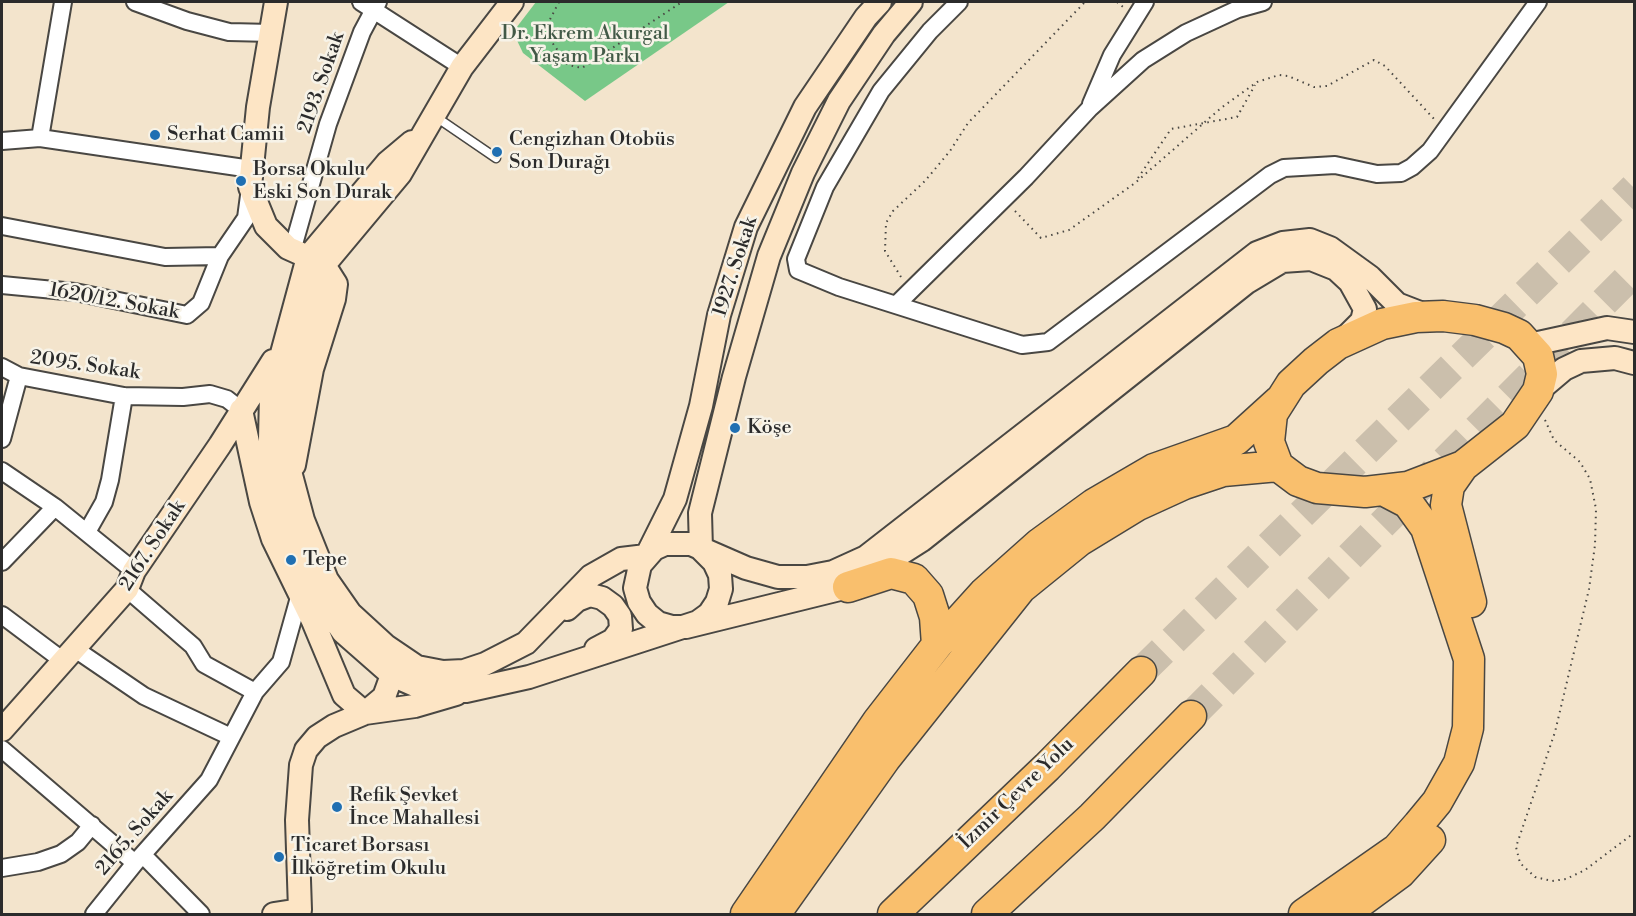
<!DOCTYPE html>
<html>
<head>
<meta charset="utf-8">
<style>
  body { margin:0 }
  #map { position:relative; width:1636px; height:916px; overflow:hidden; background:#f3e4cc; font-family:"Libre Bodoni",serif }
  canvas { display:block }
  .frame { position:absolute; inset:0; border:3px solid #2b2b2b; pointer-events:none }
</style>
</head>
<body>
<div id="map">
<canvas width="1636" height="916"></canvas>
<div class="frame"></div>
</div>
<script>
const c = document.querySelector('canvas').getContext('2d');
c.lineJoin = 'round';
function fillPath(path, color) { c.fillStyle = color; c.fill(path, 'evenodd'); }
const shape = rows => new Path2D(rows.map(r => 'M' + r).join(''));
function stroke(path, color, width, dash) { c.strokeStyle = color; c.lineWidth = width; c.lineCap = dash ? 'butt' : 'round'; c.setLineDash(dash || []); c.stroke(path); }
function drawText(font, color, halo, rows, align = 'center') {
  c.font = font + ' "Libre Bodoni",serif'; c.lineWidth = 5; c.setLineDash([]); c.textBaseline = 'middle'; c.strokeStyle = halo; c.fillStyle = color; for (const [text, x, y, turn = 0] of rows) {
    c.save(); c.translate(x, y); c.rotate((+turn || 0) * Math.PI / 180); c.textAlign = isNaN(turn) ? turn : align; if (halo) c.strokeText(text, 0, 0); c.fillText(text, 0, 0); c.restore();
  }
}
fillPath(shape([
  [536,2,729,2,585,101,523,53,513,32]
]), '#78c888');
stroke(shape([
  [1141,672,1634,188],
  [1191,716,1634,272]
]), '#cbbfac', 30, [30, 15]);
const lane = shape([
  [436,117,496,158]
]);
const street = shape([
  [135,2,187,21,229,32,272,33],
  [361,2,462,67],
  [959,2,930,31,881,91,825,187,796,259,798,270,839,287,1022,345,1048,342,1270,175,1284,168,1335,165,1377,174,1401,173,1412,167,1430,151,1538,2],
  [1091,104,1112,55,1145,2],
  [40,138,63,2],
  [2,141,40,138,251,169],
  [2,226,165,257,220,256],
  [292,251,328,124,362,32,378,2],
  [2,285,75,292,187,315,201,303,220,256,246,218,250,188],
  [896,305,1026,177,1090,108,1143,60,1186,33,1238,9,1263,2],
  [2,367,19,376,124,396,183,397,210,394,227,399,241,410],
  [2,439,19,376],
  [2,471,55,507,134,571],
  [87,532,104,502,110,480,124,396],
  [2,562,55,507],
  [127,589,193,646,204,664,255,692],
  [2,615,62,660],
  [75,649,144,696,231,737],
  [2,749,135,863],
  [143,855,201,914],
  [2,868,38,862,61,854,78,842,92,825],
  [94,914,135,863,209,780,255,692,281,662,300,594]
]);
const secondary = shape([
  [276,2,258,107,250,187,266,226,288,248,308,257],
  [512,2,462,67,400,174,324,265,290,380,284,441,291,475,303,520,327,580,350,613,386,646,417,667,443,672,464,671,485,664,526,643,591,576,621,559,646,556],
  [412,142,387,163,308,257,271,394,270,440,273,481,279,508,294,550,315,591,343,632,392,675,417,686,466,691,529,677,698,622,709,614,717,602,721,589,720,575,714,562,701,549],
  [1344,339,1362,321,1365,309,1350,282,1336,269,1311,259,1282,261,1247,282,922,540,848,587,686,627,672,627,658,623,647,614,639,602,635,588,640,565,654,549,665,544,691,544,746,568,778,577,807,577,833,572,866,557,1257,253,1283,243,1310,240,1330,248,1370,277,1397,304,1428,316],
  [1529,345,1607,328,1634,332],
  [1538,391,1564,369,1581,361,1615,358,1634,363],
  [241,410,261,502,273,539,313,621,344,695,365,713,415,706,456,694],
  [294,465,312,369,334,299,336,284,324,265],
  [701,549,700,513,734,377,769,256,803,173,839,101,884,34,911,2],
  [647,555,675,499,701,406,719,315,746,227,805,107,866,17,880,2],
  [567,609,577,600,590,595,602,598,613,606,620,616,621,629,613,640,596,649],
  [2,730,127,589,134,571,220,445,273,361],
  [274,914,300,910,297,820,301,765,306,750,317,737,334,726,365,713,384,697,392,675,388,659]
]);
const highway = shape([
  [1443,316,1475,320,1504,328,1519,335,1538,356,1542,374,1538,391,1515,425,1463,466,1408,487,1365,492,1317,488,1298,481,1278,466,1269,442,1272,414,1291,384,1316,361,1338,344,1382,324,1416,317,1443,316],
  [1463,466,1449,486,1446,505,1471,602],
  [848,587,891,573,914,579,928,595,935,617,937,645],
  [746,914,878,721,937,645,984,593,1039,544,1094,504,1154,469,1236,440,1279,401],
  [775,914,885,759,1021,588,1079,541,1138,505,1184,484,1223,471,1278,466],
  [893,914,1047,767,1141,672],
  [987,914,1092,817,1191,716],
  [1304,914,1397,849,1418,825,1437,802,1459,763,1468,728,1469,659,1426,528,1408,503,1385,491],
  [1344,914,1400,873,1430,840]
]);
stroke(lane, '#494743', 11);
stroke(street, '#494743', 20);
stroke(secondary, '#494743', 26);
stroke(highway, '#494743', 33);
stroke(shape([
  [559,2,544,31,568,65,582,68,682,2],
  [1117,2,1123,7],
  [1138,178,1171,129,1237,117,1255,85],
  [1015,211,1041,238,1069,230,1135,183,1221,108,1257,82,1279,75,1288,76,1314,87,1327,86,1374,60,1385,66,1435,120],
  [901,277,885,251,886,223,893,211,925,181,950,151,968,123,1085,2],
  [1545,420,1554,440,1580,462,1590,479,1596,509,1595,545,1589,589,1555,732,1516,847,1520,863,1535,877,1552,881,1566,879,1585,870,1634,833]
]), '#494743', 2, [1.5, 4.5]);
stroke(lane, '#fff', 8);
stroke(street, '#fff', 16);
stroke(secondary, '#fde5c5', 22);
stroke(highway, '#f9bf6d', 30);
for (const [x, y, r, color] of [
  [155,135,6,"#1f6fb2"],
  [497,152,6,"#1f6fb2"],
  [241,181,6,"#1f6fb2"],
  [735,428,6,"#1f6fb2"],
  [291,560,6,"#1f6fb2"],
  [337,807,6,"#1f6fb2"],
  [279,857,6,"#1f6fb2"]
]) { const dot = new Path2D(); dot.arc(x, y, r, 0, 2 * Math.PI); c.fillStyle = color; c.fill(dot); stroke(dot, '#f7f3e8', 2); }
drawText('20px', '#425a47', '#f7f3e8', [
  ["Dr. Ekrem Akurgal",585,34],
  ["Yaşam Parkı",585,57]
]);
drawText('20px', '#2b2b2b', '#f7f3e8', [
  ["2193. Sokak",322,83,-71],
  ["1927. Sokak",736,267,-72],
  ["1620/12. Sokak",114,302,10],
  ["2095. Sokak",85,366,8],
  ["2167. Sokak",153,546,-57],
  ["İzmir Çevre Yolu",1017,794,-44],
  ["2165. Sokak",135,833,-49]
]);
drawText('20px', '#2b2b2b', '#f7f3e8', [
  ["Serhat Camii",167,135],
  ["Cengizhan Otobüs",509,140],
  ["Son Durağı",509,163],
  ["Borsa Okulu",253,170],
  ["Eski Son Durak",253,193],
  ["Köşe",747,428],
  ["Tepe",303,560],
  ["Refik Şevket",349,796],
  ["İnce Mahallesi",349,819],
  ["Ticaret Borsası",291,846],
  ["İlköğretim Okulu",291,869]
], 'left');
</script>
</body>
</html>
